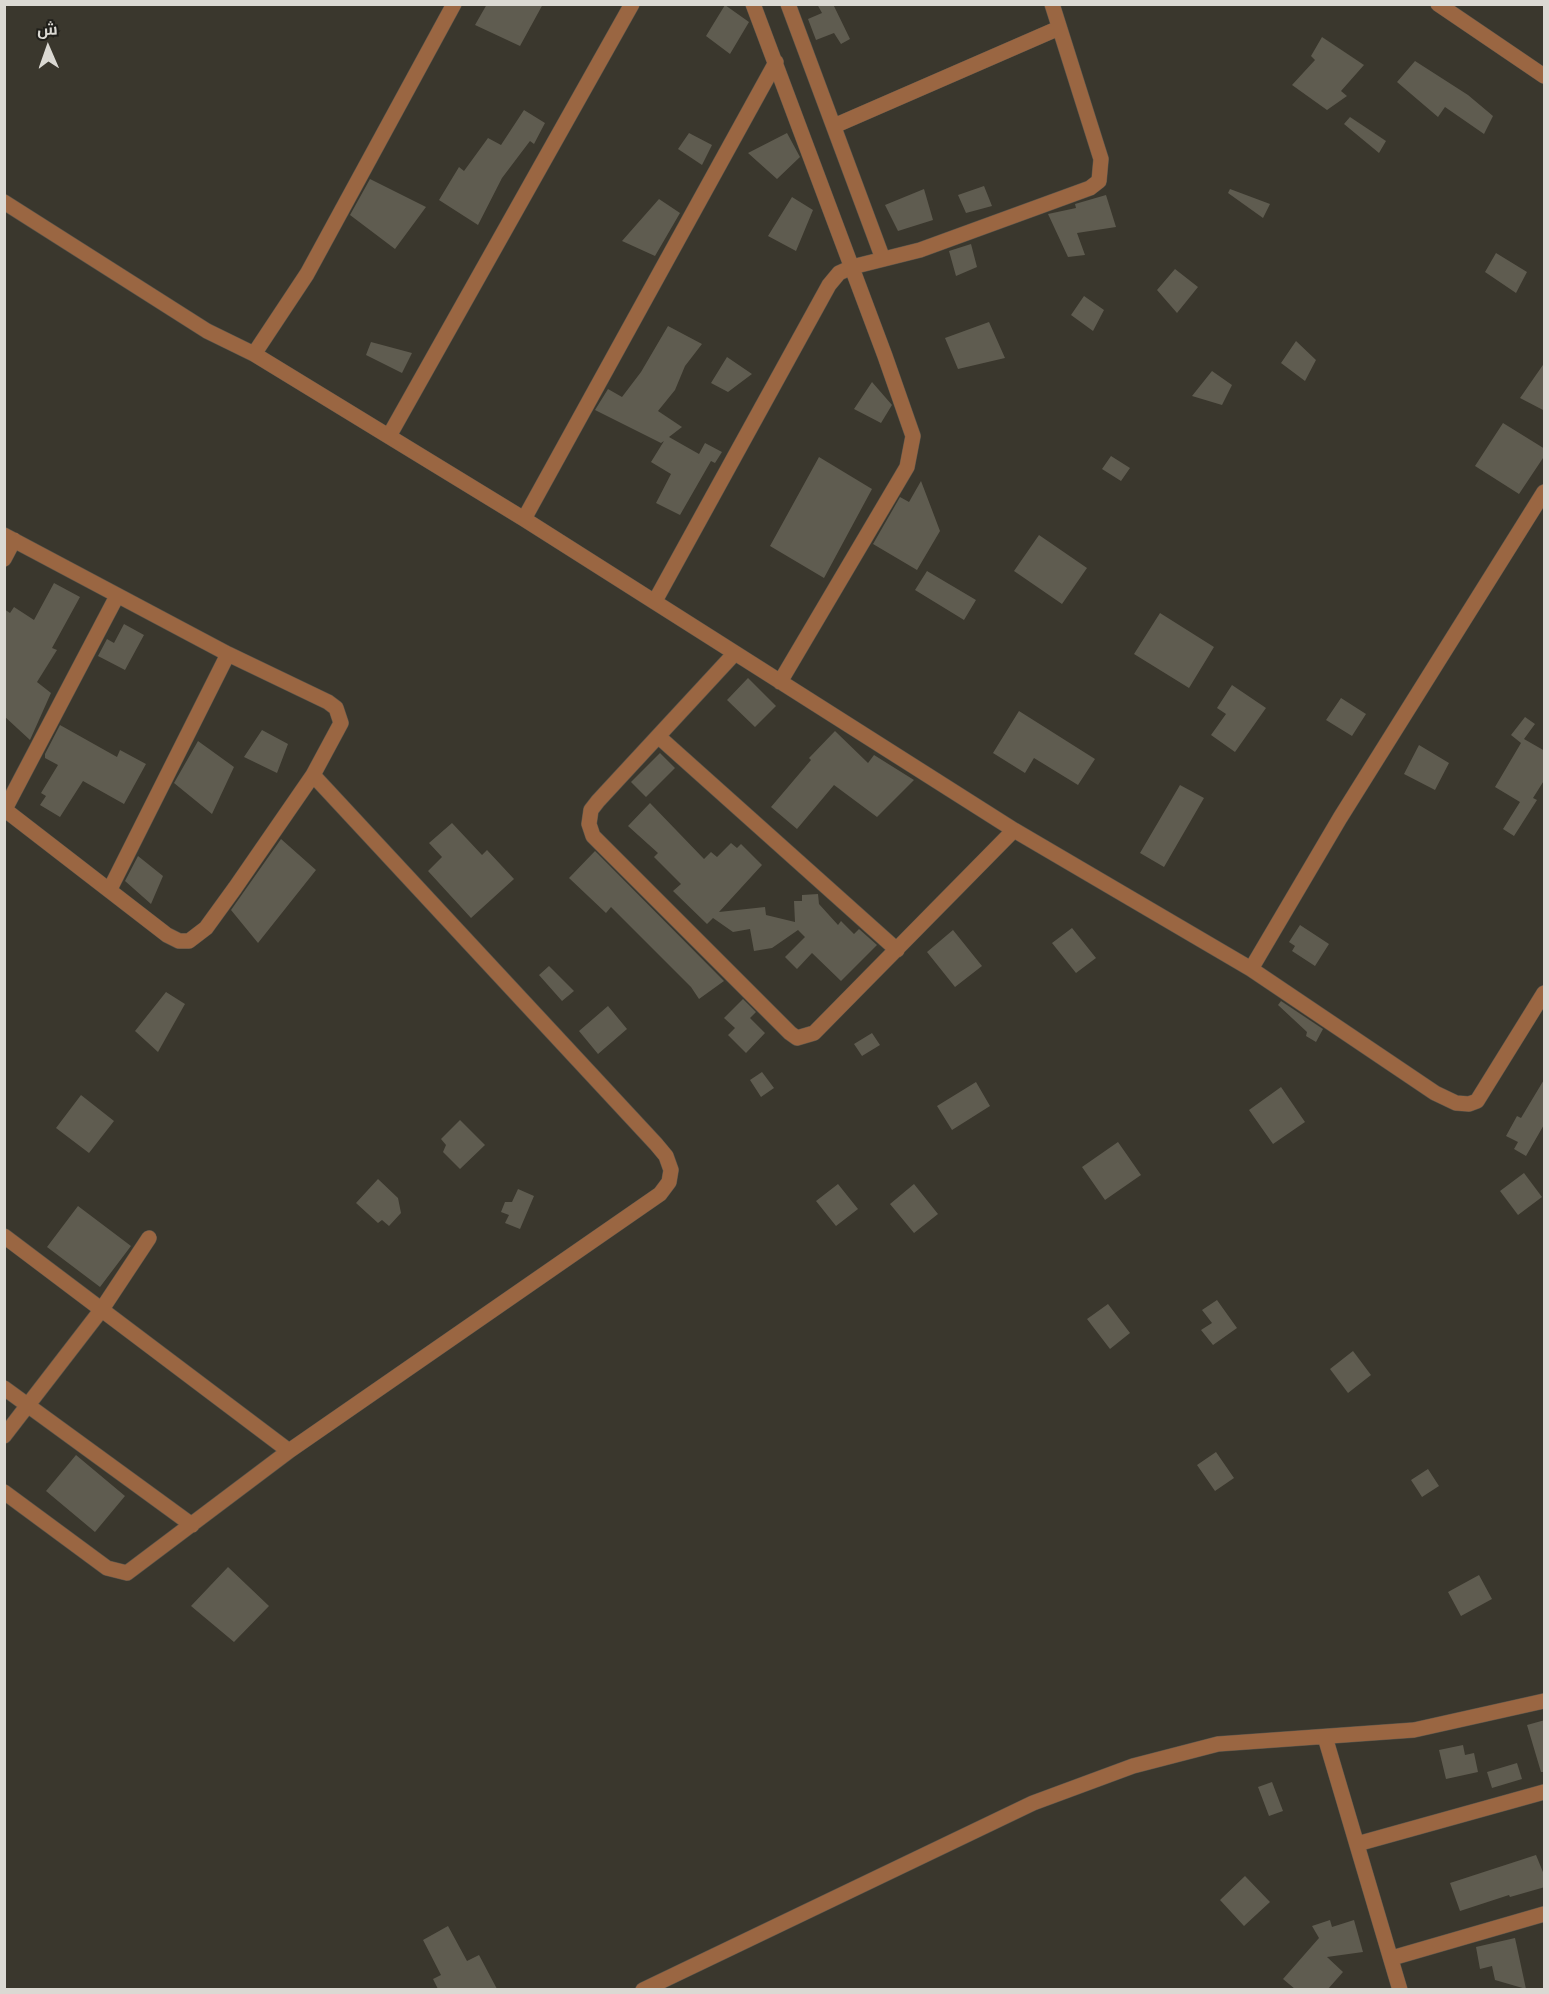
<!DOCTYPE html>
<html>
<head>
<meta charset="utf-8">
<style>
  body { margin:0 }
  #map { position:relative; width:1549px; height:1994px; overflow:hidden; background:#3a372d; font-family:Helvetica,Cairo,sans-serif }
  canvas { display:block }
  .frame { position:absolute; inset:0; border:6px solid #dbd9d3; pointer-events:none }
  .north { position:absolute; left:18px; top:18px; width:60px; height:60px; -webkit-text-stroke:4px #201f1a; paint-order:stroke; rotate:358deg; font-size:16px; font-weight:700; line-height:24px; text-align:center; color:#dbd9d3 }
  .north::after { content:''; display:block; margin:auto; width:21px; height:27px; background:#dbd9d3; clip-path:polygon(50% 0,100% 100%,50% 72%,0 100%) }
</style>
</head>
<body>
<div id="map">
<canvas width="1549" height="1994"></canvas>
<div class="frame"></div>
<div class="north">ش</div>
</div>
<script>
const c = document.querySelector('canvas').getContext('2d');
c.lineJoin = 'round';
function fillPath(path, color) { c.fillStyle = color; c.fill(path, 'evenodd'); }
const shape = rows => new Path2D(rows.map(r => 'M' + r).join(''));
function stroke(path, color, width, dash) { c.strokeStyle = color; c.lineWidth = width; c.lineCap = dash ? 'butt' : 'round'; c.setLineDash(dash || []); c.stroke(path); }
fillPath(shape([
  [487,4,543,4,520,46,475,25],
  [817,4,833,4,850,39,841,44,834,33,816,40,808,19,822,13],
  [725,5,749,22,730,54,706,36],
  [1322,37,1364,65,1341,91,1347,96,1327,110,1292,85,1315,60,1311,56],
  [1415,61,1468,95,1493,116,1484,134,1445,107,1438,117,1397,82],
  [524,110,545,123,534,144,530,141,502,178,478,225,439,200,459,167,464,171,488,138,501,145],
  [1350,117,1386,141,1379,153,1344,124],
  [689,133,712,145,702,165,678,149],
  [787,133,800,157,777,179,748,153],
  [370,179,426,207,395,249,350,215],
  [984,186,992,206,966,213,958,195],
  [924,189,933,220,898,231,885,205],
  [1230,189,1270,204,1263,218,1228,193],
  [1106,195,1116,227,1077,233,1085,255,1068,257,1048,214,1076,208,1075,204],
  [792,197,813,210,796,251,768,236],
  [659,199,680,213,655,256,622,241],
  [971,244,977,267,956,276,949,251],
  [1496,253,1527,272,1516,293,1485,272],
  [1175,269,1198,287,1177,313,1157,290],
  [1084,296,1104,310,1093,331,1071,315],
  [989,322,1005,358,958,369,945,338],
  [668,326,702,344,685,366,675,390,658,411,682,427,669,437,699,454,705,443,722,452,715,463,711,461,680,515,656,503,671,474,651,462,664,441,661,443,595,410,608,389,622,397,641,372],
  [1296,341,1316,360,1305,381,1281,363],
  [371,342,412,353,402,373,366,355],
  [727,357,752,374,728,392,711,383],
  [1545,362,1545,411,1520,398],
  [1212,371,1232,385,1222,405,1192,396],
  [872,382,892,405,881,423,854,409],
  [1503,423,1545,449,1545,455,1519,494,1475,466],
  [1111,456,1130,468,1121,481,1102,469],
  [819,457,872,489,824,578,770,546],
  [921,481,940,531,917,570,873,544,900,497,909,502],
  [1039,535,1087,568,1062,604,1014,571],
  [927,571,976,600,964,620,915,590],
  [54,583,80,597,52,648,57,650,37,682,51,693,30,740,4,716,4,609,10,613,14,607,34,620],
  [1160,613,1214,647,1189,688,1134,654],
  [124,624,144,635,125,670,98,656,107,639,114,643],
  [748,678,776,706,755,727,727,700],
  [1232,685,1266,708,1235,752,1211,735,1226,714,1217,708],
  [1341,698,1366,714,1352,736,1326,720],
  [1019,711,1095,759,1078,785,1034,758,1025,773,993,753],
  [1525,717,1535,724,1524,739,1545,751,1545,779,1533,798,1537,800,1514,836,1503,829,1520,802,1495,787,1521,743,1511,735],
  [60,725,117,757,120,750,146,764,124,804,83,781,60,817,40,805,46,796,41,793,58,765,45,758,45,754],
  [262,730,288,744,277,773,244,757],
  [835,731,868,763,874,755,914,780,877,817,834,785,797,829,771,807,811,760,809,758],
  [198,741,234,767,212,814,174,783],
  [1419,745,1449,763,1435,790,1404,774],
  [660,753,675,768,646,797,631,782],
  [1180,785,1204,798,1164,867,1140,853],
  [650,803,704,859,711,852,717,857,731,843,737,848,741,844,762,865,719,912,765,907,766,915,795,922,794,901,802,901,802,895,818,894,819,904,838,925,841,921,854,934,859,929,877,945,841,981,812,953,797,969,785,957,805,937,798,930,772,948,754,951,750,929,733,932,713,918,707,924,673,891,681,884,654,857,658,853,628,826],
  [452,823,482,855,487,850,514,879,471,918,428,871,442,857,429,843],
  [281,839,316,870,258,943,231,910],
  [595,851,724,981,699,999,691,987,611,907,606,913,569,878],
  [138,856,163,876,151,904,125,881],
  [1300,925,1329,944,1315,966,1292,951,1295,946,1289,942],
  [1072,928,1096,958,1076,973,1052,943],
  [953,930,982,966,955,987,927,952],
  [549,966,574,991,562,1001,539,975],
  [166,992,185,1004,158,1052,135,1031],
  [743,999,756,1012,750,1018,765,1033,746,1053,728,1035,735,1028,724,1018],
  [1281,1001,1323,1029,1316,1042,1306,1036,1307,1032,1278,1005],
  [608,1006,627,1029,598,1054,579,1031],
  [872,1033,880,1045,862,1056,854,1044],
  [762,1072,774,1088,761,1097,750,1080],
  [1545,1078,1545,1123,1526,1156,1514,1149,1518,1142,1506,1136,1517,1116,1521,1118],
  [976,1082,990,1106,952,1130,937,1106],
  [1281,1087,1305,1122,1273,1144,1249,1110],
  [81,1095,114,1121,89,1153,56,1128],
  [460,1120,485,1145,460,1169,443,1152,446,1145,441,1139],
  [1118,1142,1141,1175,1105,1200,1082,1167],
  [1524,1173,1542,1197,1518,1215,1500,1191],
  [378,1179,398,1198,401,1213,389,1226,382,1220,378,1223,356,1203],
  [838,1184,858,1209,836,1226,816,1201],
  [914,1184,938,1214,914,1233,890,1204],
  [518,1189,534,1196,520,1229,505,1223,509,1215,501,1212,505,1202,512,1202],
  [78,1206,131,1246,100,1287,47,1247],
  [1217,1300,1237,1328,1213,1345,1201,1330,1212,1323,1202,1310],
  [1108,1304,1130,1333,1110,1349,1087,1319],
  [1353,1351,1371,1375,1348,1393,1330,1369],
  [1216,1452,1234,1478,1215,1491,1197,1465],
  [76,1455,125,1496,95,1532,46,1491],
  [1428,1469,1439,1486,1422,1497,1411,1480],
  [228,1567,269,1606,234,1642,191,1606],
  [1479,1575,1492,1599,1461,1616,1448,1592],
  [1545,1720,1545,1772,1541,1772,1527,1725],
  [1463,1745,1465,1755,1474,1753,1478,1772,1446,1779,1439,1750],
  [1517,1763,1522,1779,1492,1788,1487,1772],
  [1272,1782,1283,1811,1269,1816,1258,1787],
  [1536,1855,1545,1877,1545,1887,1510,1897,1509,1895,1460,1911,1450,1883],
  [1245,1876,1270,1902,1244,1926,1220,1900],
  [1330,1920,1332,1927,1354,1920,1363,1952,1327,1957,1343,1972,1328,1989,1295,1989,1283,1979,1319,1938,1312,1926],
  [448,1926,467,1961,479,1955,497,1989,438,1989,433,1979,441,1975,423,1940],
  [1515,1938,1526,1989,1495,1980,1492,1966,1480,1969,1476,1947]
]), '#5f5c50');
const minor = shape([
  [753,4,885,356,913,436,907,467,780,682],
  [788,4,883,259],
  [1438,4,1544,76],
  [834,126,1059,28],
  [4,202,207,331,254,354,524,519,1014,830,1251,969,1435,1093,1456,1103,1469,1104,1477,1101,1544,993],
  [254,354,307,274,454,4],
  [389,436,632,4],
  [524,519,776,62],
  [4,535,228,654,328,702,336,708,341,723,313,775,235,888,206,928,189,941,179,941,167,935,4,809],
  [4,559,14,540],
  [655,601,829,285,839,273,852,267,920,250,1090,188,1099,181,1101,159,1052,4],
  [735,653,598,801,591,810,589,824,593,836,790,1033,797,1038,814,1033,1014,830],
  [659,737,897,950],
  [5,809,117,596],
  [110,889,228,654],
  [1251,969,1340,818,1544,492],
  [4,1236,289,1451],
  [4,1388,192,1525],
  [4,1436,102,1309,149,1238],
  [4,1492,107,1568,127,1573,289,1451,660,1194,669,1182,671,1170,666,1156,656,1144,313,775],
  [1325,1737,1400,1990],
  [1357,1844,1544,1792],
  [1392,1958,1544,1914],
  [643,1990,1033,1803,1133,1766,1218,1744,1414,1730,1544,1701]
]);
stroke(minor, '#57544b', 16);
stroke(minor, '#9a6642', 15);
</script>
</body>
</html>
